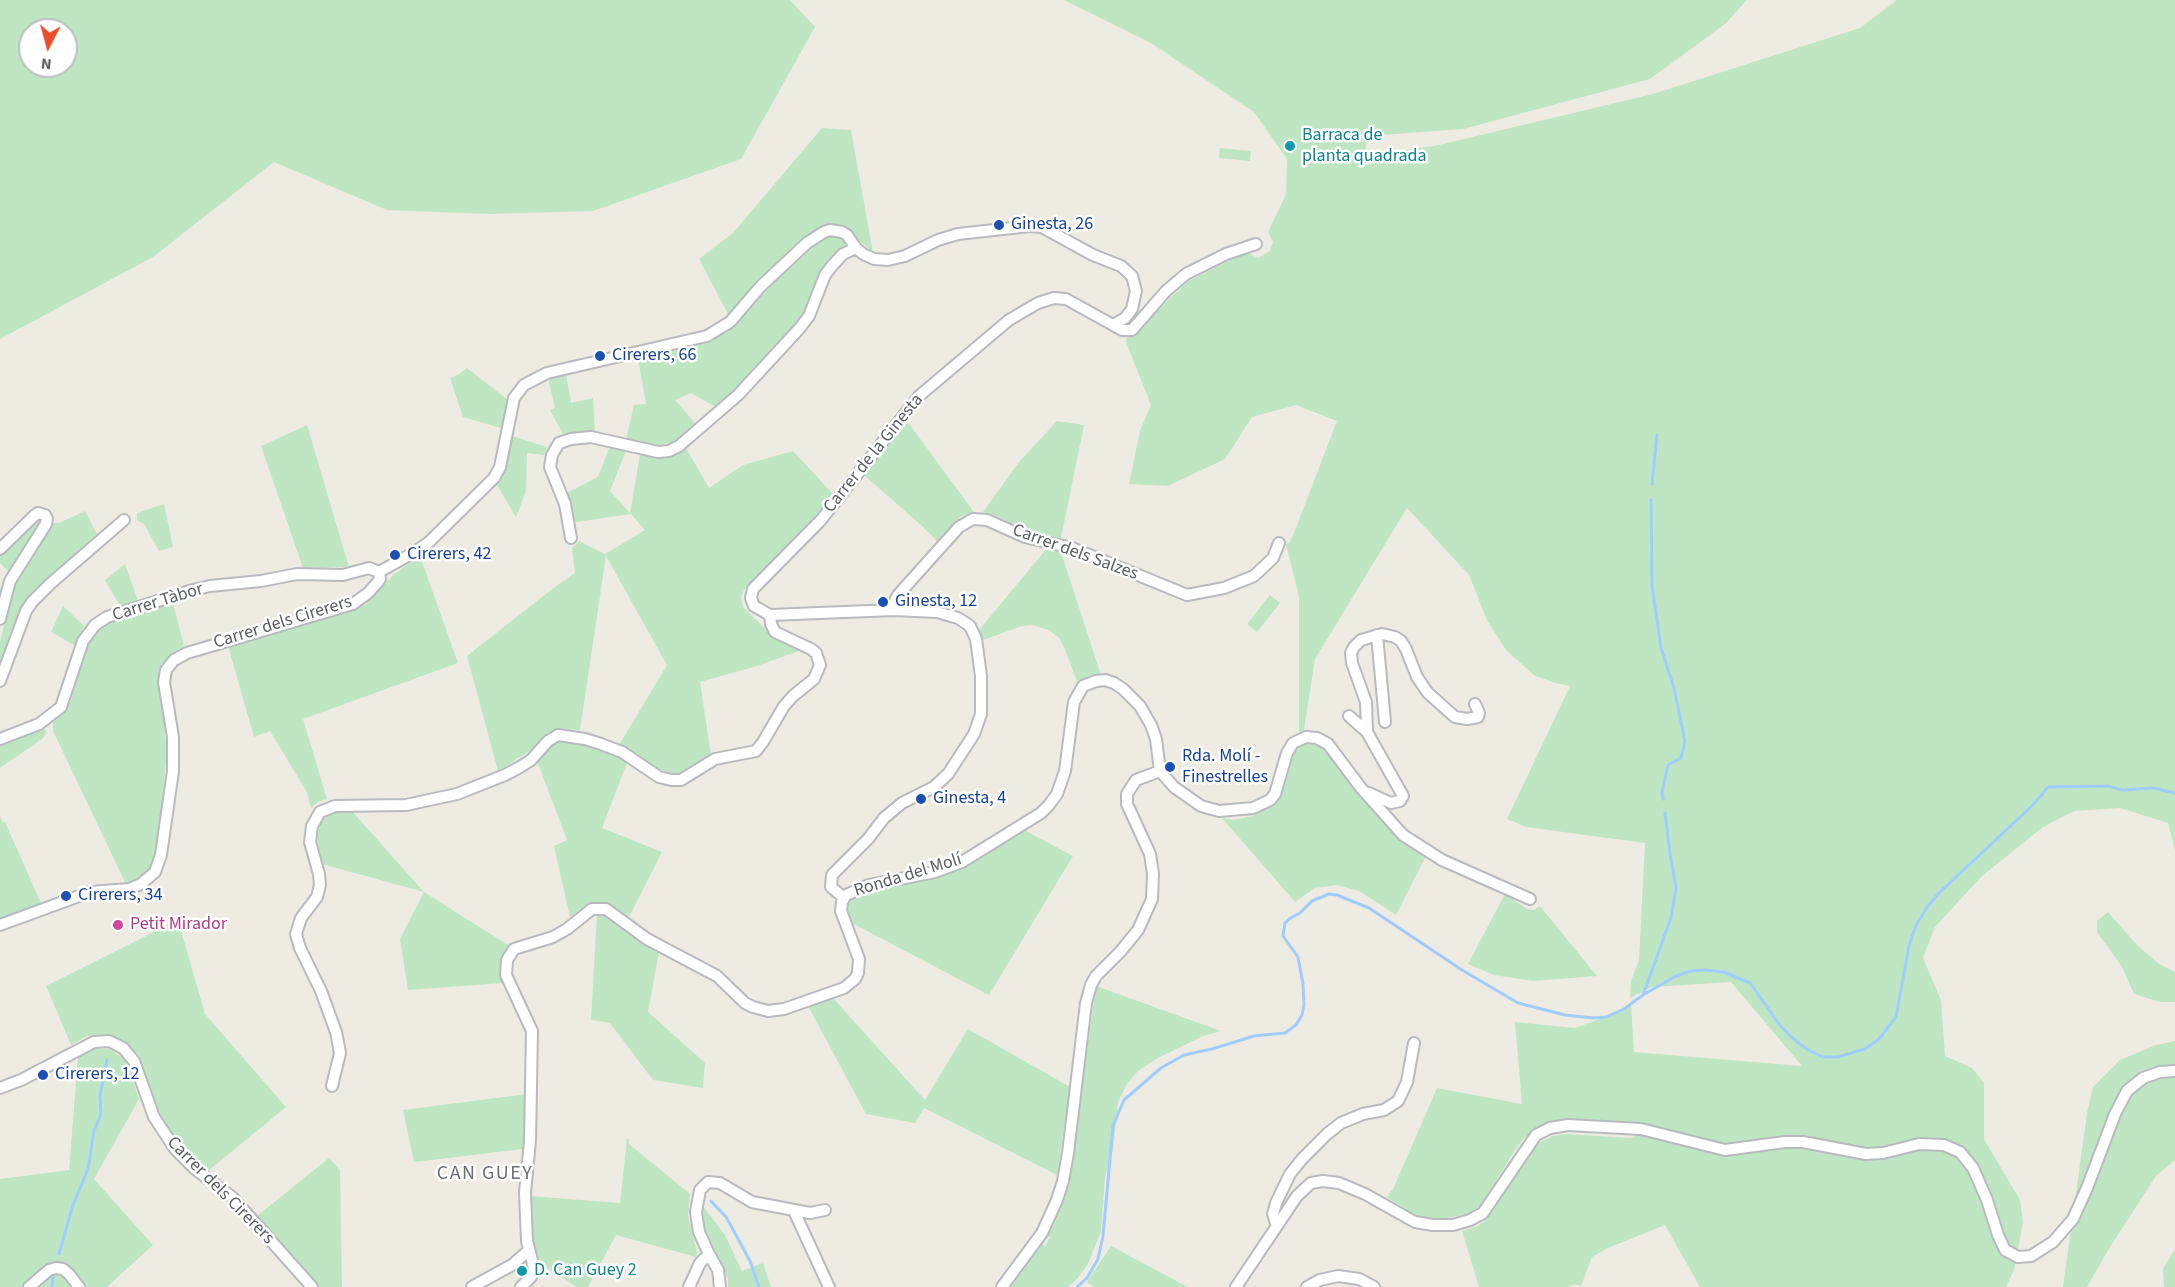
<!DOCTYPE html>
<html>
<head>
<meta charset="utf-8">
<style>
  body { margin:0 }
  #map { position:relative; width:2175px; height:1287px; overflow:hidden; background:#eeece2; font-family:"Source Sans 3",sans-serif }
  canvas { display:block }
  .north { position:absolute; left:18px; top:18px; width:60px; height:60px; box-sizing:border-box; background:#fff; border:2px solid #bdbfc1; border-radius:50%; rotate:186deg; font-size:16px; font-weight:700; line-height:24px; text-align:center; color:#5b5e63 }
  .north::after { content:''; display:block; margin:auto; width:21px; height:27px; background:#ea4f2c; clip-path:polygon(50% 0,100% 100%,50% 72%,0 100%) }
</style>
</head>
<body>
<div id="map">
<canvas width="2175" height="1287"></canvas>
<div class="north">N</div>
</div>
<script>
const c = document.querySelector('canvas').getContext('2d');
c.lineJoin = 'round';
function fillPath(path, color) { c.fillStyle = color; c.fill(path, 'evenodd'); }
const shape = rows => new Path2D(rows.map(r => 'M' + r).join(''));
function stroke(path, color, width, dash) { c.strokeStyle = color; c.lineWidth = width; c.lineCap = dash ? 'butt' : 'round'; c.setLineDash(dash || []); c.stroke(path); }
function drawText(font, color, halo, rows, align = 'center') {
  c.font = font + ' "Source Sans 3",sans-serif'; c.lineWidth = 5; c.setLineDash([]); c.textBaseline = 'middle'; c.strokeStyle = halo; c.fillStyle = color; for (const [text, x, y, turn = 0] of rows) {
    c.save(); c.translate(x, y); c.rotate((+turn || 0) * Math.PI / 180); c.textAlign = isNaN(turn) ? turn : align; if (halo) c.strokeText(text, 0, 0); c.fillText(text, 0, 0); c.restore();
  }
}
fillPath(shape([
  [0,0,790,0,815,27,741,159,593,211,489,214,387,210,274,162,153,257,0,339],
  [30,30,66,30,66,66,30,66],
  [1064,0,1747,0,1725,24,1650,79,1463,129,1368,136,1362,166,1387,159,1406,150,1439,145,1653,94,1860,28,1897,0,2175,0,2175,850,2168,823,2120,808,2074,811,2043,827,1982,876,1935,927,1923,958,1941,1000,1945,1056,1972,1068,1984,1083,1984,1139,2020,1200,2023,1222,2014,1270,2006,1287,1700,1287,1665,1225,1608,1248,1592,1257,1581,1286,1574,1284,1568,1287,1479,1287,1462,1231,1478,1226,1489,1217,1535,1145,1553,1136,1566,1134,1631,1138,1636,1135,1638,1123,1579,1119,1556,1120,1541,1125,1525,1137,1519,1144,1480,1206,1467,1214,1447,1218,1429,1219,1412,1213,1387,1197,1394,1187,1437,1088,1522,1104,1515,1022,1575,1028,1617,1013,1631,1004,1634,1052,1802,1066,1731,982,1652,987,1630,998,1631,981,1639,960,1645,843,1526,827,1507,819,1570,686,1555,683,1534,675,1506,650,1487,620,1469,575,1407,508,1315,659,1305,723,1304,731,1299,732,1299,597,1286,544,1289,543,1294,533,1337,421,1296,405,1252,417,1225,459,1168,486,1129,484,1140,431,1151,405,1126,342,1127,335,1141,327,1187,282,1245,252,1258,258,1270,251,1273,242,1268,232,1286,194,1287,159,1254,112,1151,43],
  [822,128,851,130,873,253,848,229,835,224,824,225,806,237,779,260,728,314,699,259,733,233],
  [1220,148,1251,151,1250,161,1219,158],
  [832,236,842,239,845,244,831,257,822,268,807,310,800,321,741,384,716,407,691,393,675,400,696,424,672,443,658,445,626,439,634,405,646,404,638,359,709,343,735,325,787,269,823,239],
  [467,368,508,400,501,428,463,417,450,378,459,374],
  [566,374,571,403,593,398,595,433,563,434,550,410,555,408,548,378],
  [907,421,974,512,960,517,938,542,922,526,864,475],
  [1057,421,1084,425,1061,538,1028,531,992,514,983,512,1019,462],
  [307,425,349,567,348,567,303,568,261,446],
  [512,436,547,447,544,455,527,453,526,491,516,517,496,483,506,466],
  [610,446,626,451,610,491,630,513,640,454,664,457,678,453,686,448,709,488,743,465,793,451,834,495,791,543,755,578,744,590,741,597,743,607,774,637,804,649,757,666,700,682,711,755,679,775,667,772,652,766,619,745,667,665,606,556,580,730,561,729,551,731,542,737,531,750,498,771,467,656,556,586,575,573,572,548,579,541,605,554,645,530,631,514,576,522,567,493,598,477],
  [164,504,173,547,159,551,144,524,137,520,137,513],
  [85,511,97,534,27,598,18,615,0,667,0,642,14,584,20,572,52,523,59,523],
  [39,520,41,522,33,535,8,571,0,563,0,556],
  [1048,547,1060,549,1101,675,1092,676,1078,684,1064,647,1059,638,1049,630,1032,625,1022,626,983,640,979,630],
  [420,556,458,663,303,719,327,799,318,802,311,808,307,792,270,731,254,737,228,646,356,610,367,604,393,575],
  [125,564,138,601,120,606,105,580],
  [1270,595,1280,603,1257,632,1247,624],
  [173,603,184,646,172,653,159,668,167,752,158,844,152,865,148,871,134,880,125,882,53,731,53,722,65,712,71,701,86,647,95,632,115,620],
  [63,606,84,626,74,645,51,632],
  [44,728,47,733,42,739,0,768,0,746],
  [564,740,574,741,605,750,627,763,602,828,662,852,629,917,613,906,595,902,586,905,570,917,554,846,567,840,537,761,557,741],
  [1307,742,1315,743,1324,748,1390,830,1426,856,1396,915,1359,891,1337,885,1315,888,1295,902,1222,818,1233,820,1253,816,1273,804,1286,782,1295,750,1299,746],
  [351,810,424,892,508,945,500,961,500,973,503,983,408,990,400,939,424,892,322,864,317,837,321,821,330,814],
  [0,816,3,823,5,822,41,903,0,919],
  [1022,829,1073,856,989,995,852,923,847,910,849,901,855,896,871,889,946,873,970,864],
  [1505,894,1527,909,1534,910,1540,906,1597,976,1533,981,1494,975,1468,964],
  [2108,912,2138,946,2159,964,2175,972,2175,1002,2160,1002,2134,994,2122,967,2097,932,2097,921],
  [597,914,606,916,616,921,640,941,659,952,648,1012,705,1063,703,1088,653,1080,610,1023,591,1020],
  [178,920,205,1014,286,1107,208,1171,193,1160,167,1127,150,1092,139,1055,121,1040,99,1035,87,1036,71,1045,46,986],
  [1096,986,1221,1031,1203,1036,1158,1058,1138,1071,1127,1084,1118,1102,1113,1150,1105,1177,1101,1231,1088,1264,1077,1279,1068,1287,1011,1287,1042,1244,1045,1246,1050,1238,1048,1236,1058,1216,1065,1194,1073,1154],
  [832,997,925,1100,968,1029,1070,1087,1057,1175,924,1108,915,1123,866,1114,808,1006],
  [2175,1041,2175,1160,2156,1176,2110,1247,2087,1287,2063,1287,2087,1113,2093,1087,2120,1060,2156,1045],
  [92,1048,109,1049,126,1060,139,1099,94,1179,153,1245,107,1287,0,1287,0,1179,69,1170,78,1057],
  [527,1094,523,1149,414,1162,403,1110],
  [627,1139,629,1139,629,1144,690,1194,688,1216,697,1252,696,1257,616,1235,588,1287,577,1287,540,1264,532,1238,530,1196,620,1203],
  [329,1158,340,1170,342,1287,319,1287,257,1216],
  [703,1206,725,1235,742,1271,763,1263,771,1287,728,1287,728,1279,704,1225],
  [1111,1246,1169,1277,1188,1287,1094,1287,1087,1282],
  [2175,1249,2175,1287,2164,1287,2163,1269]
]), '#bee6c3');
stroke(shape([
  [1652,484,1657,435],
  [1651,500,1652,585,1661,648,1674,688,1685,741,1681,758,1668,765,1662,792,1663,799],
  [1643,995,1674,977,1690,971,1706,970,1724,972,1750,983,1779,1024,1791,1037,1808,1050,1823,1057,1838,1057,1865,1049,1879,1039,1896,1017,1909,946,1916,925,1928,906,1940,892,2033,805,2048,787,2108,786,2122,790,2153,788,2175,793],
  [711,1201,726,1217,736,1235,750,1261,759,1287],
  [59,1254,73,1205,88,1169,94,1131,101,1114,100,1096,107,1060],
  [52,1287,53,1275],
  [1077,1287,1087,1278,1098,1259,1103,1236,1113,1126,1124,1100,1161,1068,1184,1055,1212,1049,1254,1036,1285,1033,1296,1025,1302,1015,1304,1005,1303,984,1298,957,1283,936,1285,923,1289,919,1300,913,1312,901,1329,894,1337,895,1369,908,1462,970,1518,1003,1565,1015,1593,1018,1606,1017,1624,1009,1643,995,1671,918,1676,888,1670,853,1665,813]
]), '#a1ccff', 3);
const minor = shape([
  [571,538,565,504,550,467,552,455,559,443,571,439,591,437,658,452,669,451,679,446,738,395,799,329,809,316,825,275,831,267,843,254,856,248],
  [0,549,35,515,38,513,45,515,47,519,46,524,10,581,0,619],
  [379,572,413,553,428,543,494,478,500,467,514,398,524,385,547,373,707,336,730,322,761,286,807,243,824,232,830,230,842,232,847,235,856,248,863,254,874,259,888,260,905,256,938,240,958,234,1030,226,1042,227,1093,255,1121,266,1132,276,1136,291,1132,309,1125,318,1113,325],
  [894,610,894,603,898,595,959,527,973,519,987,520,1025,537,1072,548,1187,595,1224,588,1254,576,1273,558,1279,543],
  [1377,635,1385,722],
  [0,681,26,611,32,602,50,584,124,520],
  [1349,716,1367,732],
  [0,739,39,724,61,707,83,641,95,625,107,617,193,590,210,586,261,581,297,574,343,575,369,568,379,572],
  [1160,771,1174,787,1201,806,1219,811,1253,808,1270,800,1275,794,1287,753,1293,743,1306,737,1317,738,1328,744,1361,788,1403,835,1442,860,1530,899],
  [1369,793,1391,803,1400,801,1403,796,1367,732,1366,702,1352,663,1351,653,1354,647,1361,640,1382,634,1395,637,1401,641,1406,649,1417,677,1428,693,1455,717,1467,719,1478,717,1479,713,1475,704],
  [844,898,831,887,832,875,868,839,884,818,902,803,934,787,948,774,974,734,981,714,981,676,976,639,970,626,958,618,937,612,894,610,770,615,754,606,751,598,753,589,821,520,919,396,1009,320,1038,303,1054,298,1066,299,1122,330,1132,330,1166,291,1186,274,1226,254,1256,244],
  [0,925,90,892,129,889,141,884,155,872,161,855,173,771,173,737,164,682,166,670,174,660,187,653,353,604,368,593,377,583,380,579,379,572],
  [332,1086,340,1053,336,1032,321,991,300,948,296,934,301,918,317,897,320,885,319,874,310,842,312,826,320,812,335,806,406,805,457,794,505,775,520,767,531,760,548,741,558,735,585,739,601,744,622,752,659,777,671,780,681,780,715,759,756,751,763,742,784,706,793,696,814,679,820,665,816,653,811,649,775,632,771,624,770,615],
  [0,1088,21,1080,94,1042,109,1041,123,1048,134,1061,154,1117,175,1149,195,1169,232,1197,312,1287],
  [794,1211,829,1287],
  [1277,1226,1273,1214,1276,1203,1290,1174,1302,1159,1327,1134,1341,1123,1363,1114,1384,1110,1398,1101,1407,1082,1414,1043],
  [709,1254,699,1232,696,1212,700,1190,708,1182,720,1183,752,1202,810,1213,825,1210],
  [29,1287,49,1270,56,1268,63,1269,69,1274,79,1287],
  [472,1287,512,1265,529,1250],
  [521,1287,531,1277,534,1268,527,1241,525,1192,530,1141,532,1031,506,975,507,960,514,949,553,937,567,929,592,909,606,909,647,939,717,976,745,1003,753,1007,768,1011,784,1009,844,988,855,979,858,973,859,959,841,911,842,902,846,895,869,885,935,872,962,862,1041,813,1049,805,1057,794,1065,771,1074,702,1083,686,1096,681,1105,680,1114,683,1123,689,1140,706,1151,725,1156,739,1160,771],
  [689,1287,700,1263,709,1254,718,1270,720,1287],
  [1002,1287,1042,1233,1057,1200,1063,1181,1068,1153,1086,1003,1091,985,1096,976,1120,952,1138,930,1152,899,1153,874,1150,854,1127,804,1127,794,1136,780,1160,771],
  [1236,1287,1297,1196,1311,1183,1323,1181,1339,1183,1365,1194,1415,1222,1433,1225,1453,1225,1470,1220,1483,1213,1536,1135,1550,1128,1568,1125,1641,1129,1725,1150,1785,1142,1803,1142,1866,1154,1883,1153,1919,1144,1944,1145,1960,1152,1973,1168,1987,1200,1998,1235,2005,1250,2018,1257,2031,1256,2053,1242,2073,1219,2087,1188,2115,1114,2127,1091,2143,1078,2160,1072,2175,1071],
  [1307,1287,1320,1280,1338,1276,1359,1279,1374,1287]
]);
stroke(minor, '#b8babf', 14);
stroke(minor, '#fff', 10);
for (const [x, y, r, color] of [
  [1290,146,6,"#0f9aa8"],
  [999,225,6,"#1a4fb4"],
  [600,356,6,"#1a4fb4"],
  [395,555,6,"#1a4fb4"],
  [883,602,6,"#1a4fb4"],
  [1170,767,6,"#1a4fb4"],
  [921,799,6,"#1a4fb4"],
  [66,896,6,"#1a4fb4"],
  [118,925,6,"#d1479c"],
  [43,1075,6,"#1a4fb4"],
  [522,1271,6,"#0f9aa8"]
]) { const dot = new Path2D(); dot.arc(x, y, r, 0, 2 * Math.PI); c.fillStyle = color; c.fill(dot); stroke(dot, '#fff', 2); }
drawText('18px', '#0d838f', '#fff', [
  ["Barraca de",1302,136],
  ["planta quadrada",1302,157],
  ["D. Can Guey 2",534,1271]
], 'left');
drawText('18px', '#164399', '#fff', [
  ["Ginesta, 26",1011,225],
  ["Cirerers, 66",612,356],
  ["Cirerers, 42",407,555],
  ["Ginesta, 12",895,602],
  ["Rda. Molí -",1182,757],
  ["Finestrelles",1182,778],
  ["Ginesta, 4",933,799],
  ["Cirerers, 34",78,896],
  ["Cirerers, 12",55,1075]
], 'left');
drawText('18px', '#5b5e63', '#fff', [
  ["Carrer de la Ginesta",874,454,-51],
  ["Carrer dels Salzes",1075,553,20],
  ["Carrer Tàbor",158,603,-17],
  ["Carrer dels Cirerers",283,623,-17],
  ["Ronda del Molí",908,876,-17],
  ["Carrer dels Cirerers",220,1191,45]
]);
drawText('18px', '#b23c85', '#fff', [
  ["Petit Mirador",130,925]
], 'left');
c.letterSpacing = '1.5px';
drawText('20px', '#6c6f75', '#fff', [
  ["CAN GUEY",485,1175]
]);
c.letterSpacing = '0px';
</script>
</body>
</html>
